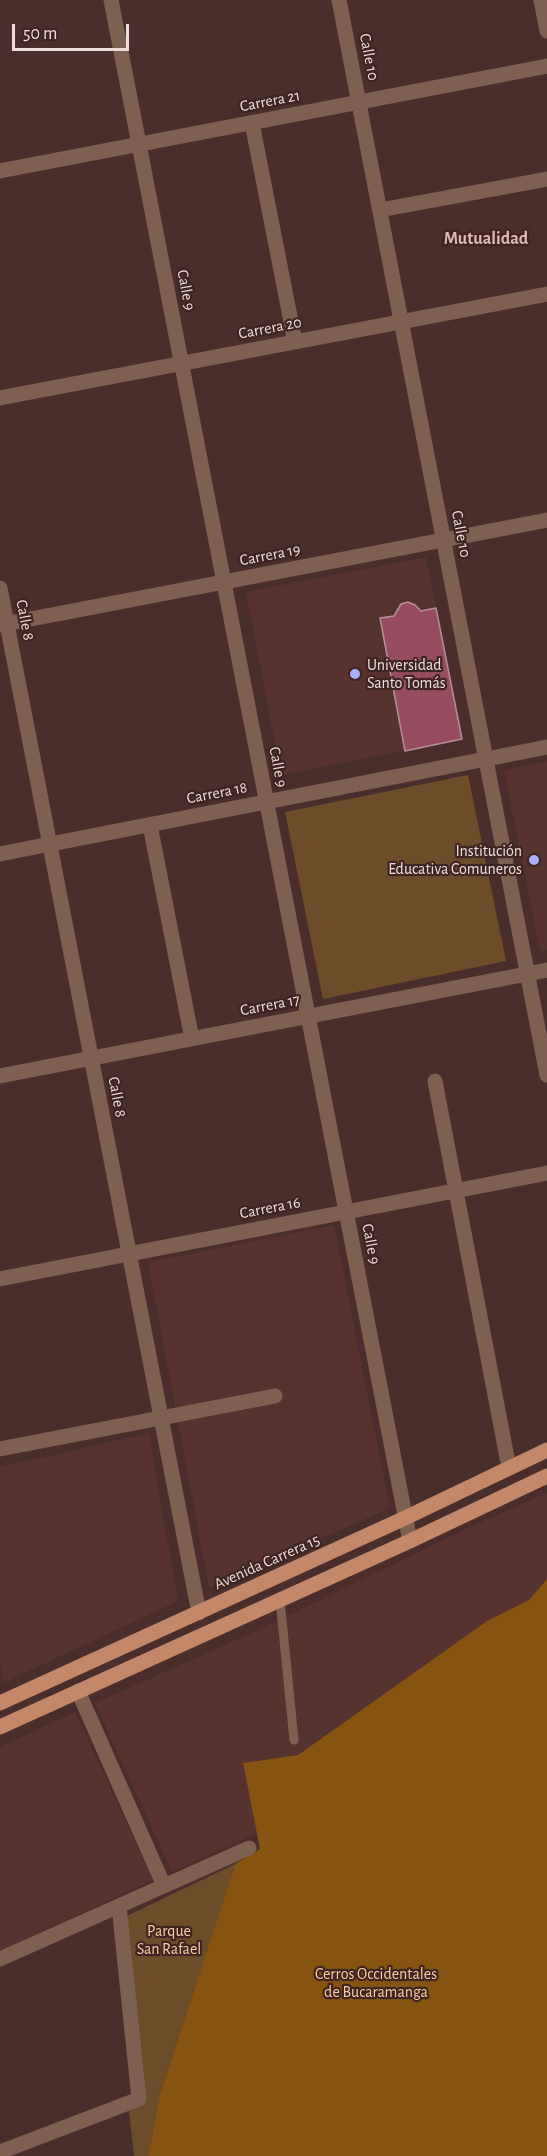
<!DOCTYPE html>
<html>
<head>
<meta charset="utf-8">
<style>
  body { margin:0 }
  #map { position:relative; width:547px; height:2156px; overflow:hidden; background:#492e2b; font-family:"Alegreya Sans",sans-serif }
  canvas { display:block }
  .scale { position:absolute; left:12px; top:24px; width:117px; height:27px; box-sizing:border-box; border:3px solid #efdddb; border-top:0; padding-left:8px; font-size:18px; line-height:21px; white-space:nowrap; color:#efdddb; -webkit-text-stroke:4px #3f2421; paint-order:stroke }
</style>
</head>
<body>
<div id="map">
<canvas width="547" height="2156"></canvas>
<div class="scale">50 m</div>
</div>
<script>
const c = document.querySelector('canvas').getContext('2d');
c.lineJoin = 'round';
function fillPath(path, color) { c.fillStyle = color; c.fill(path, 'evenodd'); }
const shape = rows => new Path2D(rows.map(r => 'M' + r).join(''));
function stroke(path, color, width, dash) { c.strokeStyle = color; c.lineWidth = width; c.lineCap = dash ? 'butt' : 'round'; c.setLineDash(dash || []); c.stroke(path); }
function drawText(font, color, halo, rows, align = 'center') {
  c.font = font + ' "Alegreya Sans",sans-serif'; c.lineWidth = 4.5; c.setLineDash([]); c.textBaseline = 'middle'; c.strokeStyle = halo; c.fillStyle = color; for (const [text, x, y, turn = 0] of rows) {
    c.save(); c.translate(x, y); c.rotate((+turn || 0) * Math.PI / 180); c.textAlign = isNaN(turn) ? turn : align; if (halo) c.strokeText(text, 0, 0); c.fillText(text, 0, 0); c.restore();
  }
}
fillPath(shape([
  [426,557,462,739,281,775,246,592],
  [547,761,547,950,540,951,504,770],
  [334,1225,390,1508,209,1588,148,1262],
  [149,1433,178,1601,3,1683,0,1665,0,1467],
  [547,1493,547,1579,530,1600,487,1621,297,1755,243,1763,257,1833,172,1872,95,1703,254,1632,481,1522],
  [75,1712,153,1880,0,1951,0,1747]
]), '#56332f');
fillPath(shape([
  [468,775,506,961,323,999,285,812],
  [235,1864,160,2094,148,2156,134,2156,129,2111,144,2104,127,1916]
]), '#6d4d29');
fillPath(shape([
  [547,1579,547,2156,148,2156,160,2094,235,1864,260,1849,243,1763,298,1755,487,1621,529,1600]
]), '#855411');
const building = shape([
  [408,602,415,605,421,611,436,608,462,739,405,751,380,618,394,616,401,604,408,602]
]);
fillPath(building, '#964d5f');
stroke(building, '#b39197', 1.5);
stroke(shape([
  [280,1600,294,1740]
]), '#7e6051', 9);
stroke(shape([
  [339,0,547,1075],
  [252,123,295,342],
  [380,210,547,179],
  [0,398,547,294],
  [0,588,199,1613],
  [150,825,192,1039],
  [0,1076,547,970],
  [435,1081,509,1468],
  [0,1279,547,1173],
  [0,1449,275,1396],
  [78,1691,164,1886],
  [0,1959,249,1848],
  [0,2152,139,2099,119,1906]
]), '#7e6051', 15);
stroke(shape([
  [111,0,410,1541],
  [541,0,547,31],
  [0,171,547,66],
  [0,625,547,520],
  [0,854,547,747]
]), '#7e6051', 15);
stroke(shape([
  [0,1703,405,1518,547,1450],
  [0,1727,410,1541,547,1476]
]), '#c38769', 15);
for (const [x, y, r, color] of [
  [355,674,6,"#abaffb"],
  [534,860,6,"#abaffb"]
]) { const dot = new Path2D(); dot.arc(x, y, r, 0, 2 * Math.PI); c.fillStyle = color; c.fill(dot); stroke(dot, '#3f2421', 2); }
drawText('16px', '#efdddb', '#3f2421', [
  ["Calle 10",369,57,79],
  ["Carrera 21",270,101,-11],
  ["Calle 9",186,290,79],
  ["Carrera 20",270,328,-11],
  ["Calle 10",461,534,79],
  ["Carrera 19",270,555,-11],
  ["Calle 8",25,620,79],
  ["Calle 9",278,767,79],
  ["Carrera 18",217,793,-11],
  ["Carrera 17",270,1005,-11],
  ["Calle 8",117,1097,79],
  ["Carrera 16",270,1208,-11],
  ["Calle 9",371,1244,79],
  ["Avenida Carrera 15",267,1562,-24]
]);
drawText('16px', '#efdddb', '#3f2421', [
  ["Universidad",367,665],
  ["Santo Tomás",367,683],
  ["Institución",522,851,"right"],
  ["Educativa Comuneros",522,869,"right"]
], 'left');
drawText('16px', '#f9ce9f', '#3f2421', [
  ["Parque",169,1931],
  ["San Rafael",169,1949],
  ["Cerros Occidentales",376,1974],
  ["de Bucaramanga",376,1992]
]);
drawText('bold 18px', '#ddb9b5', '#3f2421', [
  ["Mutualidad",486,239]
]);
</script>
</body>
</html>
